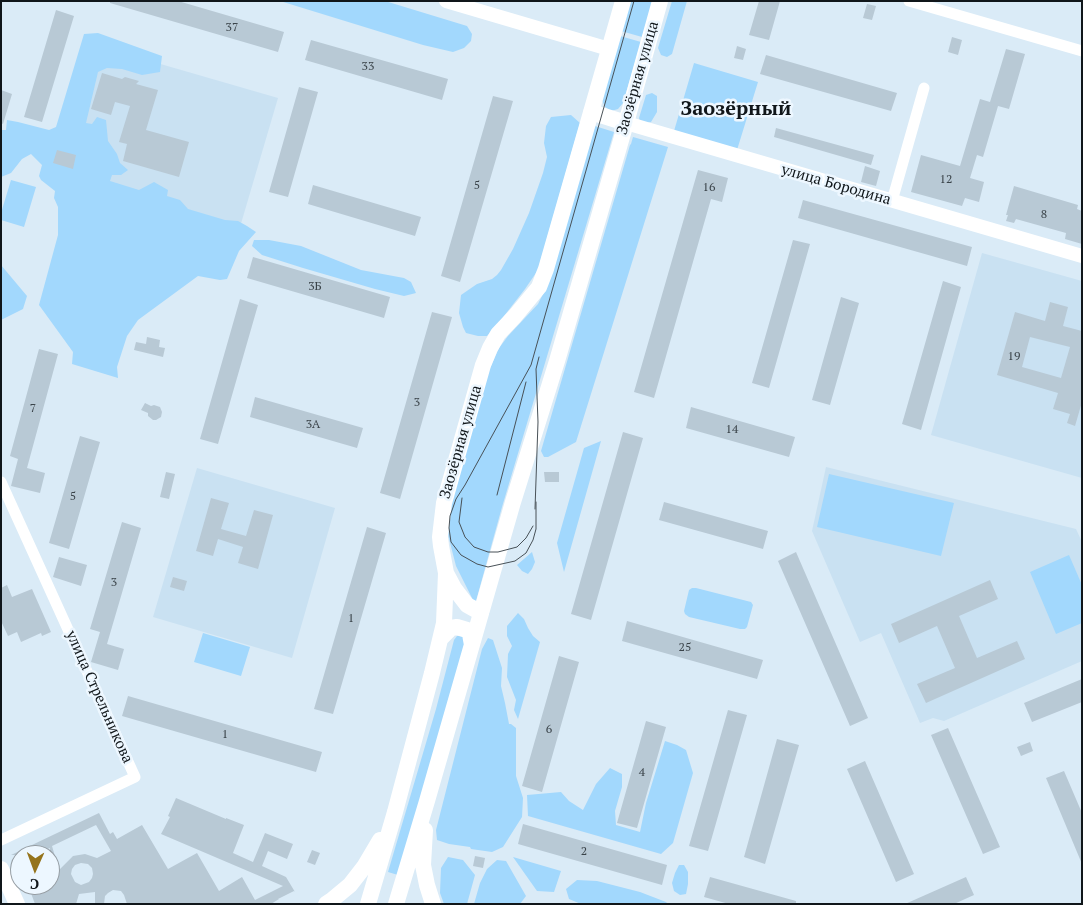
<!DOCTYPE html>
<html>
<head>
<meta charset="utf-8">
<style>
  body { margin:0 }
  #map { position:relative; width:1083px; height:905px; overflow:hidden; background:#daebf7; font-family:"PT Serif",serif }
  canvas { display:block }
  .frame { position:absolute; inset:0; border:2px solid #10161a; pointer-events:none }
  .north { position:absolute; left:10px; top:845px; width:50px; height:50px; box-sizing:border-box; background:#edf7ff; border:1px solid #959da3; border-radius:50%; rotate:182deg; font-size:14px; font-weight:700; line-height:20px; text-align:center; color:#10161a }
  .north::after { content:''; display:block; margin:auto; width:18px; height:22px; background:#95741c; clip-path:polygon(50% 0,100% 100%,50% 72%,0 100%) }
</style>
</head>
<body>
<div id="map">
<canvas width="1083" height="905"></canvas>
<div class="frame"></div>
<div class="north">С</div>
</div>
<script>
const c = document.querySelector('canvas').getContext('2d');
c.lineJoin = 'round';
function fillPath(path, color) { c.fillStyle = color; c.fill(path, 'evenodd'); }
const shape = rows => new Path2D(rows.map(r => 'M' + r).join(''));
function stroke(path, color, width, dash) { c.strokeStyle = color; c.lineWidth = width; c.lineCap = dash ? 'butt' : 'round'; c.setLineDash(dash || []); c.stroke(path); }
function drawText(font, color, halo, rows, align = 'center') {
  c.font = font + ' "PT Serif",serif'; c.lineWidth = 5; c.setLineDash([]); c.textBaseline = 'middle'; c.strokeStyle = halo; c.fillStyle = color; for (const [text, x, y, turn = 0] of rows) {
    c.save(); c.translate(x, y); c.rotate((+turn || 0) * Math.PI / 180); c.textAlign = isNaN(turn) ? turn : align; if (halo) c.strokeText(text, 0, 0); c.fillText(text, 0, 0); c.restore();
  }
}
fillPath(shape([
  [88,43,278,98,240,227,50,172],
  [982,253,1082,281,1082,478,931,435],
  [826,467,1076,529,1082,542,1082,661,944,721,933,718,920,723,881,633,860,642,812,531],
  [197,468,335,508,292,658,153,617]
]), '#c9e1f2');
fillPath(shape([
  [280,1,385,1,467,26,472,34,471,41,464,48,453,52,423,45],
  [630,1,653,1,642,37,621,31],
  [672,1,687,1,672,54,667,57,661,55,658,48],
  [98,33,162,56,160,72,142,75,122,69,107,68,98,72,86,123,92,124,97,117,106,120,108,141,117,154,120,163,128,170,121,175,112,175,110,181,139,190,154,182,168,190,167,196,180,200,188,209,225,220,238,221,247,226,256,232,239,251,227,279,220,280,198,276,138,320,127,336,117,367,118,378,72,364,73,352,39,305,58,235,58,207,54,198,55,191,41,180,39,176,42,165,31,154,22,159,11,173,1,177,1,130,6,130,7,120,18,122,49,130,56,127,84,34],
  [620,36,641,42,623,103,618,109,611,111,605,107,602,100],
  [694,63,758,82,737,150,674,131],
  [652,93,657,96,657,112,651,122,643,124,640,122,639,118,646,95],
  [571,115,580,123,538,270,525,289,497,325,487,336,478,336,466,333,463,327,459,313,461,295,477,284,492,279,497,275,501,270,513,249,529,213,543,173,547,157,544,143,546,126,551,117],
  [595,126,614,132,502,507,476,601,473,600,456,566,447,531,447,519,487,375,499,348,508,336,538,304,547,286],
  [633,137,668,147,576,442,548,457,544,457,541,451,630,145,631,144],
  [11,180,36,187,24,227,1,220,1,213],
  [254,240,269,240,301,246,361,270,404,278,411,282,416,293,404,296,375,289,303,268,262,255,252,246],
  [1,265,27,296,23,309,1,320],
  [601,441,564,572,557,543,584,448],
  [829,474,954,503,941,556,817,527],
  [532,552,535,562,532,569,528,574,522,571,517,565],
  [1069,555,1082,585,1082,623,1056,634,1030,572],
  [692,588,696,588,751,602,753,605,747,627,745,629,740,629,689,617,685,614,684,611,689,590],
  [518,613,524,619,528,628,533,636,540,642,518,719,514,710,516,700,507,677,508,654,512,646,507,636,507,626],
  [203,633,250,647,241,676,194,662],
  [457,636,462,636,466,641,398,875,388,872,436,709,454,640],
  [488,638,493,640,502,668,501,686,505,703,509,724,511,724,516,728,516,776,523,798,522,817,503,847,492,852,471,849,470,847,449,844,437,840,436,830,482,649],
  [665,741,677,745,686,750,693,773,673,843,661,854,528,816,527,795,561,792,569,801,583,810,596,784,610,768,622,774,622,787,615,811,616,825,640,832,646,803],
  [448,857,463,860,475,875,467,904,444,904,440,893,441,868],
  [513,857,561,871,554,892,537,891],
  [497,860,506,861,526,896,520,904,474,904,480,883,487,869],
  [679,865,684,865,688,872,688,884,686,894,680,895,674,891,672,883,675,873],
  [577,880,597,881,640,892,666,902,668,904,581,904,569,899,566,889]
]), '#a2d8fd');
fillPath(shape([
  [110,1,178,1,284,32,278,52,110,3],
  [759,1,780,1,769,40,749,35],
  [867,4,876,6,872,20,863,18],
  [56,10,74,16,42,122,24,117],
  [952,37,962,40,958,55,948,52],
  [311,40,448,79,442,100,305,60],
  [737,46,746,49,743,60,734,58],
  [1006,49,1025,54,1009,109,998,106,983,157,977,155,970,178,984,182,979,202,965,198,962,206,911,192,921,155,960,166,980,99,990,102],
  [766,55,897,93,891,111,760,74],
  [102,73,122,79,125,77,139,81,136,84,158,90,146,130,189,142,179,177,123,161,127,144,119,142,130,106,115,102,111,115,91,109],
  [299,87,318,92,288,197,269,192],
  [1,90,12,94,3,124,1,123],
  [493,96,513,101,460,282,441,276],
  [776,128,874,155,871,165,774,137],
  [57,150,76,155,73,169,53,163],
  [865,166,880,171,876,186,861,182],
  [698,170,728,178,722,202,711,199,654,398,634,392],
  [313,185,421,217,415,236,308,204],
  [1014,186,1078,205,1077,209,1082,211,1082,244,1065,239,1066,233,1016,219,1014,223,1006,221,1008,215,1006,215],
  [803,200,972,247,967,266,798,218],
  [793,240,810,244,769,388,752,383],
  [253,257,390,297,384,318,247,278],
  [943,281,961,287,921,430,902,424],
  [841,297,859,303,830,405,812,400],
  [240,299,258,305,218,444,200,439],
  [1050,302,1068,307,1063,326,1082,331,1082,402,1075,426,1067,423,1070,414,1053,409,1058,393,997,375,1015,312,1045,321],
  [1030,337,1070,347,1061,378,1022,367],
  [432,312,452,317,400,499,380,493],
  [147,337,160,340,159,347,165,348,163,357,134,350,136,342,146,344],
  [39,349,58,354,27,468,45,473,40,493,11,486,18,459,10,456],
  [255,397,363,428,357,448,250,417],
  [145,403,151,406,154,405,160,407,162,412,161,417,156,420,153,420,148,416,148,413,141,410],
  [691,407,795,437,789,457,686,428],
  [623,432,643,438,591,620,571,614],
  [80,436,100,442,69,549,49,543],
  [166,472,175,474,169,499,160,497],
  [544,472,559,472,559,482,545,482],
  [211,498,229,503,221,529,246,536,254,510,273,515,258,569,238,563,243,547,218,539,213,556,196,551],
  [664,502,768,531,763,549,659,520],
  [122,522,141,528,107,644,124,649,118,670,91,662,100,632,90,629],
  [367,527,386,533,333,714,314,709],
  [796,552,868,718,850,726,778,561],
  [59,557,87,565,81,586,53,577],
  [173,577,187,581,184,591,170,587],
  [990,580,998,599,959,616,977,658,1017,641,1025,659,926,703,917,684,955,668,937,626,899,643,891,624],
  [7,585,12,597,32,589,51,632,42,636,41,633,21,642,17,632,8,636,1,621,1,588],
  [627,621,763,660,757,679,622,641],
  [559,656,579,662,542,792,522,786],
  [1082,679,1082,702,1032,722,1024,703],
  [128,696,322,752,316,772,122,716],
  [728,710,747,715,708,851,689,846],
  [646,721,666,727,637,828,617,823],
  [948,728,1000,847,983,854,931,735],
  [777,739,799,745,765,864,744,857],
  [1030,742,1033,751,1021,756,1017,747],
  [865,761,914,874,896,882,847,769],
  [1064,771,1082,813,1082,864,1046,778],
  [176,798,226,819,226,818,244,825,233,853,253,862,265,833,293,844,287,859,268,851,262,866,286,877,295,892,294,891,278,899,279,899,271,904,127,904,124,895,121,891,113,890,108,893,105,896,104,904,95,904,95,892,79,894,76,904,35,904,28,885,53,885,50,874,50,848,35,855,11,855,99,813,110,834,113,832,117,839,142,825,168,869,197,853,219,891,242,877,255,900,283,886,161,834,170,817,168,816],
  [96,825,111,851,97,858,85,854,73,856,59,870,52,846],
  [81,863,88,864,92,868,93,874,92,878,89,882,81,885,75,882,71,874,72,869,75,865],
  [523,824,667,865,662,885,518,844],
  [312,850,320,853,315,865,307,862],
  [475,856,485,858,483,868,473,866],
  [710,877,796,901,796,904,729,904,704,897],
  [966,877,974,895,954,904,905,904]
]), '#b8c9d5');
stroke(shape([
  [909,1,1082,51],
  [892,201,924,88],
  [1,482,135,777,1,840]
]), '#fff', 11);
stroke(shape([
  [446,1,609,49],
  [626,123,1082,256]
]), '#fff', 14);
stroke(shape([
  [591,112,626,123],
  [446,573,454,588,467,605,476,610,482,610],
  [441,638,451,628,457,627,467,630,470,634,472,645],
  [425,830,423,865,427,885,433,904],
  [1,869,17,904],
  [326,904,332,900,350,885,364,867,380,840],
  [368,904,395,812,432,673,444,623,446,573,441,546,440,537,444,503,483,365,490,348,498,334,515,316,539,287,546,269,623,1],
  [396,904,427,801,513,502,557,361,626,123,660,1]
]), '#fff', 16);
stroke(shape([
  [497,495,526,382],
  [462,498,459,522,465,537,474,547,488,552,498,552,517,547,526,538,533,526],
  [536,502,536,529,533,540,526,553,515,561,488,567,477,564,461,555,451,542,449,528,450,516,456,499,465,485,531,365,634,1],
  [535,509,538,422,536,369,539,357]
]), '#485157', 1);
drawText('12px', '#3a4349', null, [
  ["37",232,28],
  ["33",368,67],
  ["12",946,180],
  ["5",477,186],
  ["16",709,188],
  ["8",1044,215],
  ["3Б",315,287],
  ["19",1014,357],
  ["3",417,403],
  ["7",33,409],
  ["3А",313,425],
  ["14",732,430],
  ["5",73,497],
  ["3",114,583],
  ["1",351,619],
  ["25",685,648],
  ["6",549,730],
  ["1",225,735],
  ["4",642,773],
  ["2",584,852]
]);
drawText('15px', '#10161a', '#edf7ff', [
  ["Заозёрная улица",638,78,-74],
  ["улица Бородина",836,185,16],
  ["Заозёрная улица",461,442,-74],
  ["улица Стрельникова",99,697,66]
]);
drawText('bold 20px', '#10161a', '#edf7ff', [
  ["Заозёрный",736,109]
]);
</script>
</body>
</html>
